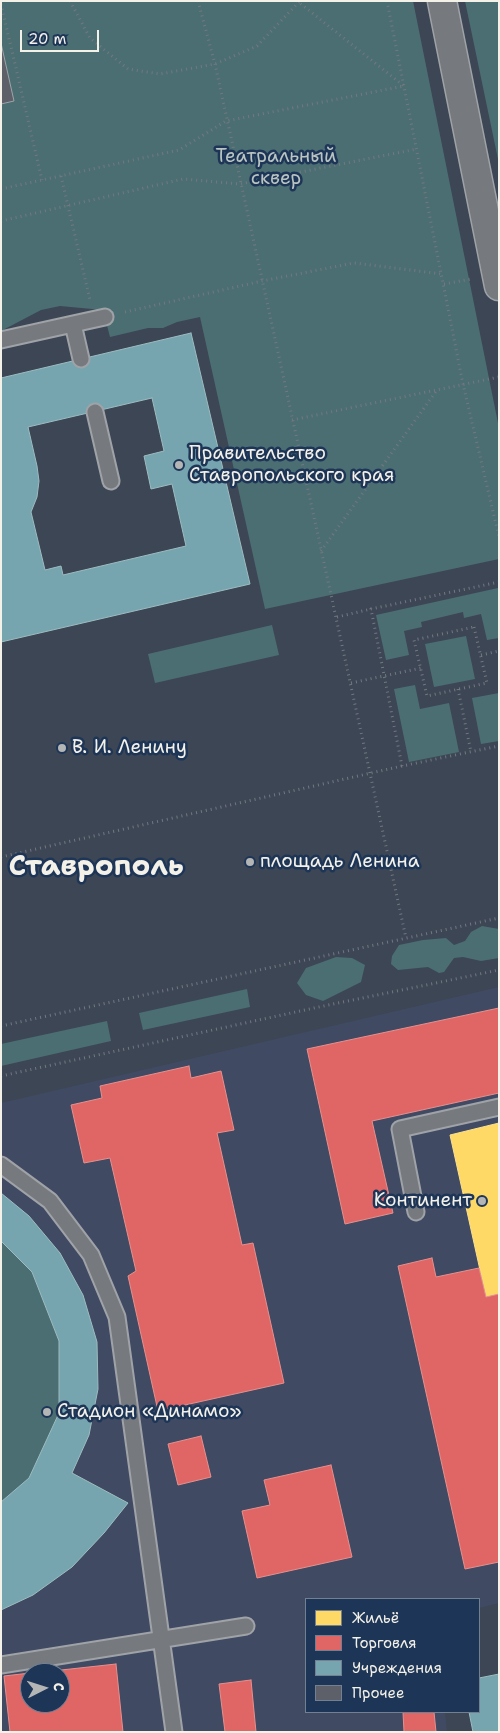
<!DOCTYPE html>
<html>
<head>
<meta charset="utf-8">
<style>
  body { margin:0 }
  #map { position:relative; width:500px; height:1733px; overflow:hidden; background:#3d4655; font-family:"Shantell Sans",sans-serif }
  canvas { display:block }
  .frame { position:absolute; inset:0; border:2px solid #f4f1e8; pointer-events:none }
  .legend { position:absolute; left:305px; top:1598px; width:175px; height:115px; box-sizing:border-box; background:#1d3557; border:1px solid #738091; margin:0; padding:6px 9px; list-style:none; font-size:15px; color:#f4f1e8 }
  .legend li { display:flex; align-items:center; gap:10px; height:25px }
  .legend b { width:25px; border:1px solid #738091 }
  .north { position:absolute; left:20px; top:1663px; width:50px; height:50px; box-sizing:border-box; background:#1d3557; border:1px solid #738091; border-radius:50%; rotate:85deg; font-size:14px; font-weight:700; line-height:20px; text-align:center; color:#f4f1e8 }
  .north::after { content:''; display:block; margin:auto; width:18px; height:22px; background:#b4b5b5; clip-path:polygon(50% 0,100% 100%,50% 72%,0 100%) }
  .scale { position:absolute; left:20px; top:30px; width:79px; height:22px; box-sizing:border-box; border:2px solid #f4f1e8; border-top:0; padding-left:6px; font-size:15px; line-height:18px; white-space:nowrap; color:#f4f1e8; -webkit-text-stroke:4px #1d3557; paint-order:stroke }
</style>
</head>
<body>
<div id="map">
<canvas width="500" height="1733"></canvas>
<div class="frame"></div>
<ul class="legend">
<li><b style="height:14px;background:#ffd966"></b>Жильё</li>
<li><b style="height:14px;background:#e06666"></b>Торговля</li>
<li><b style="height:14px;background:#76a5af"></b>Учреждения</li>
<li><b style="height:14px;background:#5d6069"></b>Прочее</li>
</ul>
<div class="north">С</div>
<div class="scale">20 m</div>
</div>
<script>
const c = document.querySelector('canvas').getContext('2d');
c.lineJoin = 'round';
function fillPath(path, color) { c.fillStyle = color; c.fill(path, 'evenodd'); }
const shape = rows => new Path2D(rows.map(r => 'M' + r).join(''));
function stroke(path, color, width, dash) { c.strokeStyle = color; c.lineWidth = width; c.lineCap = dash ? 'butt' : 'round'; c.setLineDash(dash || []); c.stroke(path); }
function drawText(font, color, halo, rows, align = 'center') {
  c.font = font + ' "Shantell Sans",sans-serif'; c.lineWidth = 5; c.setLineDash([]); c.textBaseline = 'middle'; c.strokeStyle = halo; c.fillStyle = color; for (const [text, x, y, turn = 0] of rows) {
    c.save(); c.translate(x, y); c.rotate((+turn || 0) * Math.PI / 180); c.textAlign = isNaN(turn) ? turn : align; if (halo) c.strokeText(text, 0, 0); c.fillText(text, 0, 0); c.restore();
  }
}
fillPath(shape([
  [499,987,499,1603,479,1608,479,1599,306,1599,306,1712,445,1712,447,1732,1,1732,1,1103],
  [30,1673,60,1673,60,1703,30,1703]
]), '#414a63');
fillPath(shape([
  [1,1,413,1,499,428,499,559,265,609,200,317,177,322,163,328,148,328,110,337,103,310,60,306,41,310,1,331],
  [465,1,499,1,499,164],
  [498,588,499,638,487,640,481,614,464,618,463,612,421,622,422,627,404,631,409,655,386,660,376,615],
  [272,625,279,655,155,683,148,654],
  [466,636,475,679,434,687,425,644],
  [415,685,420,709,449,703,459,752,409,762,394,689],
  [499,693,499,741,481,744,472,698],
  [482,926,499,929,499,958,481,961,463,957,454,958,444,972,439,973,428,967,398,970,391,964,392,956,399,945,423,940,446,938,454,945,465,941,471,932],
  [336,957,352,958,365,965,361,982,323,1001,306,995,297,983,306,968],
  [247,989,250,1007,143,1030,139,1013],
  [107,1021,111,1041,1,1066,1,1044],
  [1,1193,29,1216,60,1253,83,1295,97,1342,89,1435,72,1473,128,1503,104,1533,72,1567,33,1595,1,1610]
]), '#4b6e73');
const homes = shape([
  [499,1123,499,1294,486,1297,450,1135,499,1123]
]);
fillPath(homes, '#ffd966');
stroke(homes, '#fce08d', 1);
const shops = shape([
  [499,1008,499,1093,372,1121,393,1213,345,1224,307,1049,499,1008],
  [189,1066,191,1078,221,1071,234,1130,217,1133,242,1245,253,1243,284,1383,158,1411,128,1276,136,1271,110,1158,84,1163,71,1105,102,1098,100,1086,189,1066],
  [432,1258,436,1277,479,1268,486,1297,499,1294,499,1562,465,1569,398,1266,432,1258],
  [201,1436,211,1477,178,1485,168,1444,201,1436],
  [331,1465,352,1557,257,1578,242,1511,270,1505,264,1480,331,1465],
  [116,1664,123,1732,10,1732,4,1676,30,1673,30,1703,60,1703,60,1673,34,1673,116,1664],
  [251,1680,256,1732,225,1732,219,1684,251,1680],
  [403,1712,434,1712,436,1732,404,1732,403,1712]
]);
fillPath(shops, '#e06666');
stroke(shops, '#e6908d', 1);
const public = shape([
  [191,333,250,584,1,642,1,378,191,333],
  [152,398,164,451,144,456,151,489,172,484,186,546,63,575,61,566,45,570,31,512,37,497,39,481,37,466,28,427,152,398],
  [1,1193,29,1216,60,1253,83,1295,97,1342,98,1389,89,1435,72,1473,128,1503,104,1533,72,1567,33,1595,1,1610,1,1502,29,1478,59,1413,59,1341,32,1272,1,1241,1,1193],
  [499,1674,499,1732,473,1732,469,1712,479,1712,479,1678,499,1674]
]);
fillPath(public, '#76a5af');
stroke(public, '#9cbcc0', 1);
const building = shape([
  [1,43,14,101,1,104,1,43]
]);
fillPath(building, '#5d6069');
stroke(building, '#9fa3a8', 1);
const lane = shape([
  [73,324,105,317],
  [1,340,73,324,81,359],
  [95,412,111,481],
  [1,1165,50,1201,91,1255,117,1317,174,1732],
  [416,1212,400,1129,499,1107],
  [1,1665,246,1626]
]);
const secondary = shape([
  [442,1,499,286]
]);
stroke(lane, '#9fa3a8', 19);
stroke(secondary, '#9fa3a8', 31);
stroke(shape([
  [70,1,90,38,128,69,160,74,215,64,257,46,299,2],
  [198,1,215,64,406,938],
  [387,1,463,384,499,537],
  [1,4,42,180],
  [61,176,90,300],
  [1,189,179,150,226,121,404,86,297,1],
  [1,221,183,179,240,184,417,149],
  [444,284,471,279],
  [125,312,262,281,354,263,442,274],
  [292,420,499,377],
  [321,551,437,390],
  [499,582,371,609,402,766,499,746],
  [337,617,371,609],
  [474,627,487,683,427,696,414,640,474,627],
  [481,655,499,651],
  [351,683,421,668],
  [458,689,471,752],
  [1,857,402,766],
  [1,1026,499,918],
  [1,1076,314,1008,499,970]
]), '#737880', 3, [1, 4]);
stroke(lane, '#767a7f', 15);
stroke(secondary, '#767a7f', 28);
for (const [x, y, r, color] of [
  [179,465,5,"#b4b5b5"],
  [62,748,5,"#b4b5b5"],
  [250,862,5,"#b4b5b5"],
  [482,1201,5,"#b4b5b5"],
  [47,1412,5,"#b4b5b5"]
]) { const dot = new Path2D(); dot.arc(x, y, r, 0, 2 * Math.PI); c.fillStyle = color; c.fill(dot); stroke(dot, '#1d3557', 2); }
drawText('19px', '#bac5c1', '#1d3557', [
  ["Театральный",276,157],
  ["сквер",276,179]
]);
drawText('19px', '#f4f1e8', '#1d3557', [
  ["Правительство",189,454],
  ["Ставропольского края",189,476],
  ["В. И. Ленину",72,748],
  ["площадь Ленина",260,862],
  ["Континент",472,1201,"right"],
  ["Стадион «Динамо»",57,1412]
], 'left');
drawText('bold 29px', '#f4f1e8', '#1d3557', [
  ["Ставрополь",96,867]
]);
</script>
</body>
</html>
